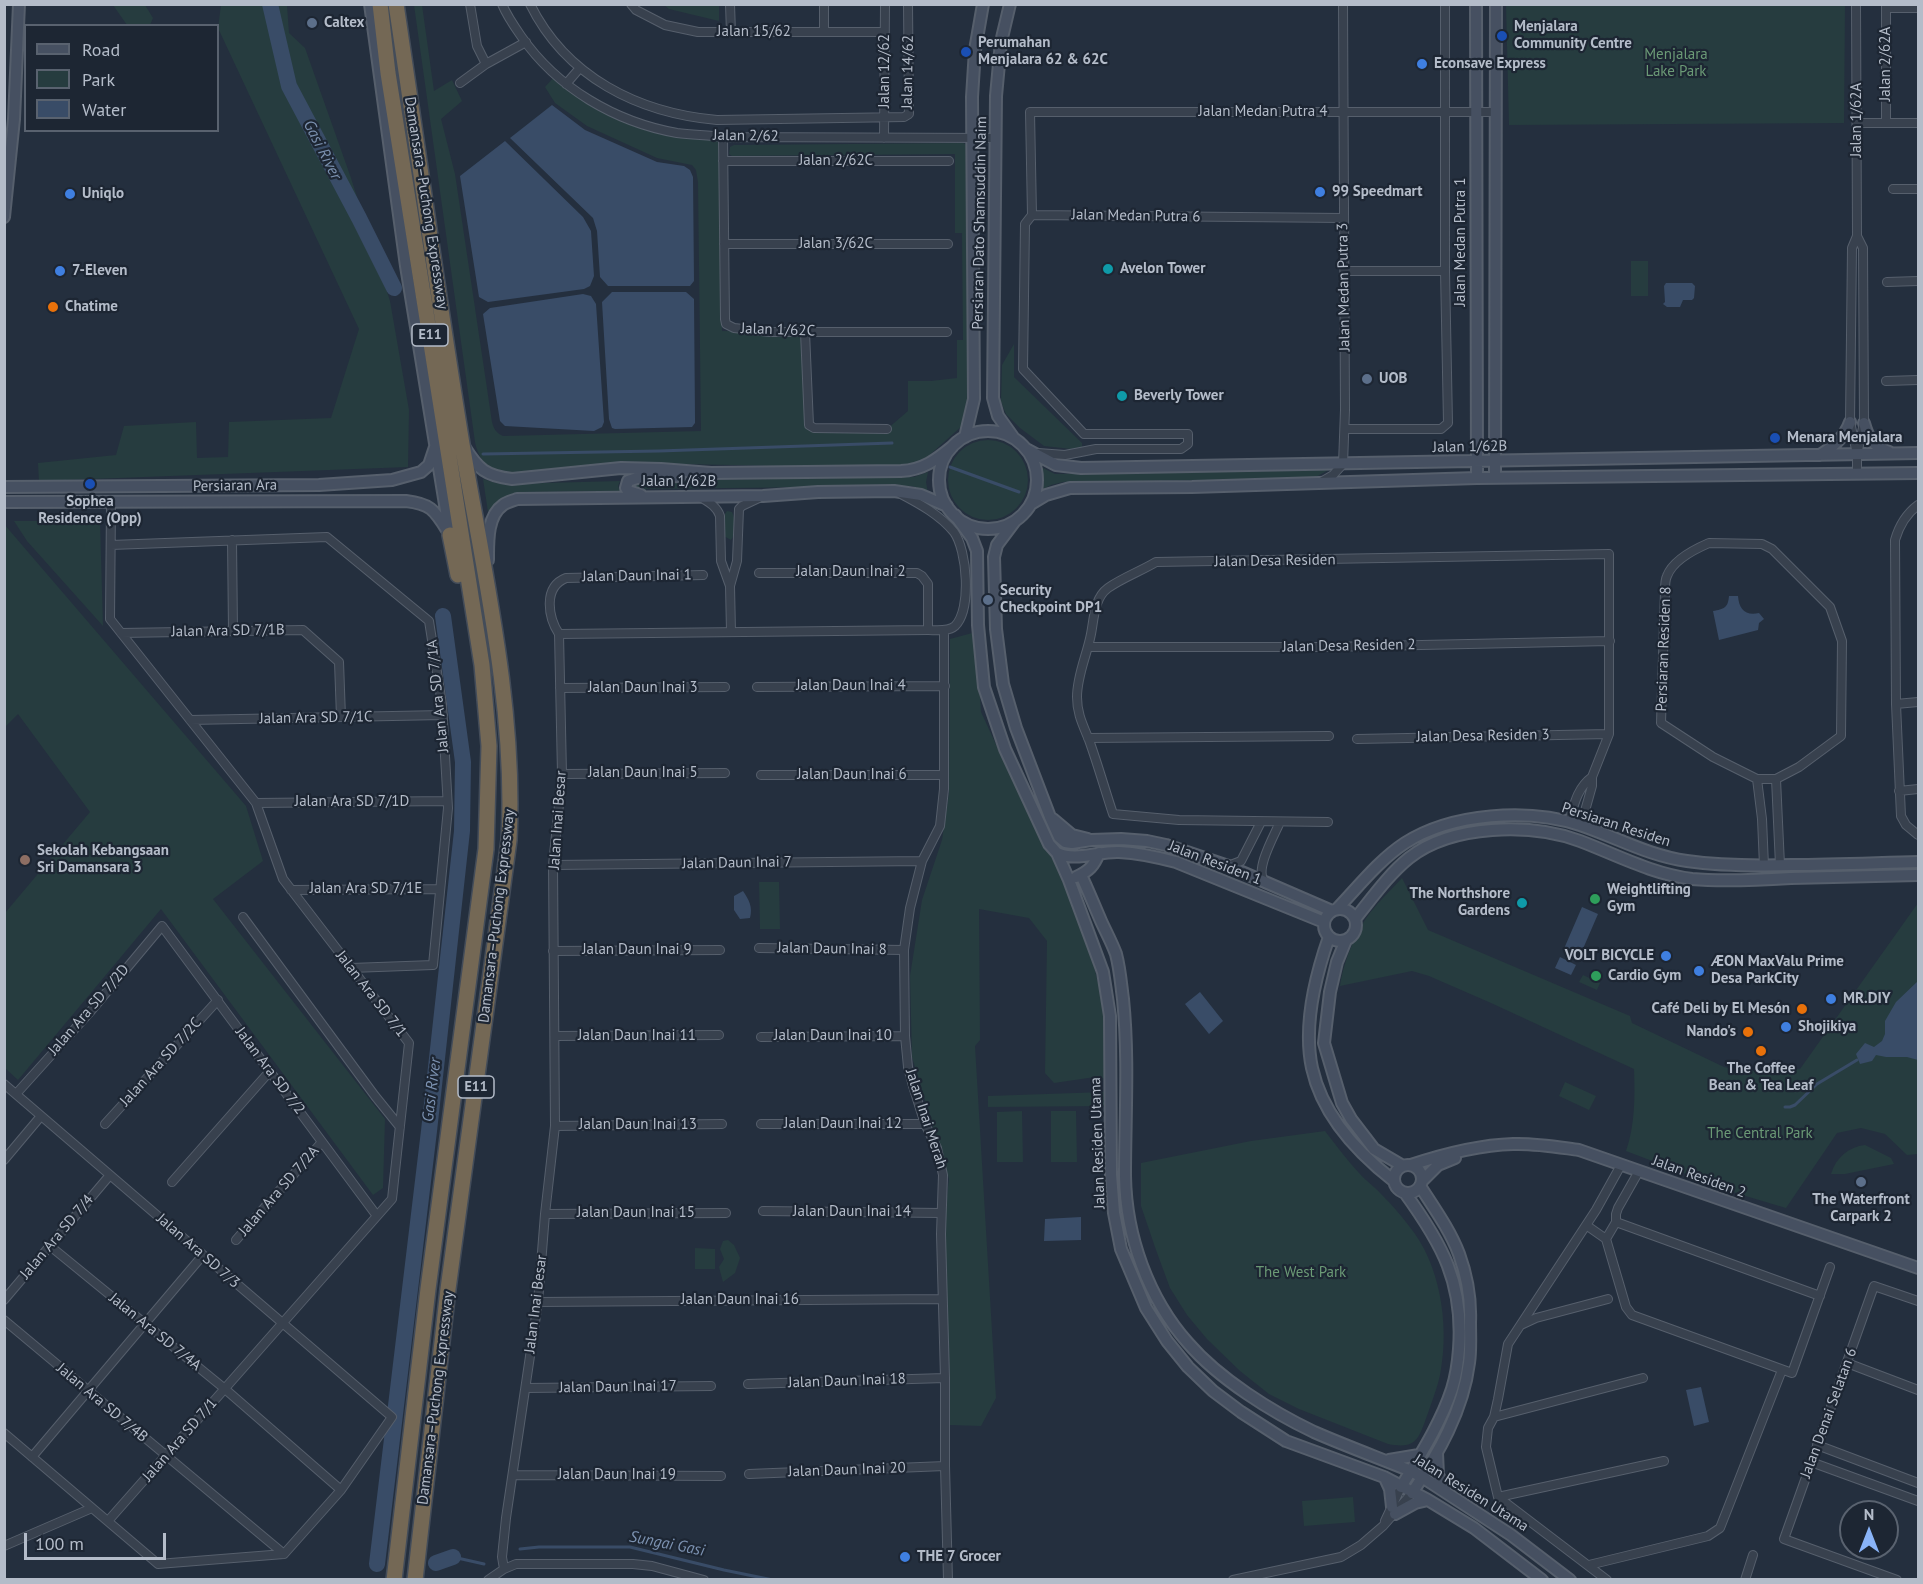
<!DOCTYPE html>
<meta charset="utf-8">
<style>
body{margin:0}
#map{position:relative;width:1923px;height:1584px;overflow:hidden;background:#242f3e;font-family:"PT Sans",sans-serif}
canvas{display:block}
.frame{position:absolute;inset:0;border:6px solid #b4bcc9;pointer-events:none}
.legend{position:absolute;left:24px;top:24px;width:195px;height:108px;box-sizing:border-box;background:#1d2633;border:2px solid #59626f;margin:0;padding:8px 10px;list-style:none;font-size:18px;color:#b4bcc9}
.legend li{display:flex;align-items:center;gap:12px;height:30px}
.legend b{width:30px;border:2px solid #59626f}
.north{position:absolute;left:1839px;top:1500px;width:60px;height:60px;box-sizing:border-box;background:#1d2633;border:2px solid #59626f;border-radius:50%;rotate:0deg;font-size:16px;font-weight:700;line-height:24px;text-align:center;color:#b4bcc9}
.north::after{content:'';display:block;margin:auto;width:21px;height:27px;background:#8ab4f8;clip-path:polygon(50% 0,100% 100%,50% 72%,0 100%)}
.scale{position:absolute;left:24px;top:1533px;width:142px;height:27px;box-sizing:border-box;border:3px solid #b4bcc9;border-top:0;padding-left:8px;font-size:18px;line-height:21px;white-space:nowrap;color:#b4bcc9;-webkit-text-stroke:4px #1d2633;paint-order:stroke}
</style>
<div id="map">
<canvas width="1923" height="1584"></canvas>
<div class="frame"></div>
<ul class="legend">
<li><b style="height:8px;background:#465061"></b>Road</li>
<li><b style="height:16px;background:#263c3f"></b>Park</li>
<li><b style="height:16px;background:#394c67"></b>Water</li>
</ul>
<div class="north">N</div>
<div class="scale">100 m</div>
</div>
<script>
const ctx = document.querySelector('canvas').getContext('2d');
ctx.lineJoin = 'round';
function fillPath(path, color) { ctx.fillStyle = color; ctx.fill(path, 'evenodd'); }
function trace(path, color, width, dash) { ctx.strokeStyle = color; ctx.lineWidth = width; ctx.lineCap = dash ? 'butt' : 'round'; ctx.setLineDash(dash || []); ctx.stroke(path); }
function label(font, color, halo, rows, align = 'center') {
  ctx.font = font + ' "PT Sans",sans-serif'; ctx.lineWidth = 4.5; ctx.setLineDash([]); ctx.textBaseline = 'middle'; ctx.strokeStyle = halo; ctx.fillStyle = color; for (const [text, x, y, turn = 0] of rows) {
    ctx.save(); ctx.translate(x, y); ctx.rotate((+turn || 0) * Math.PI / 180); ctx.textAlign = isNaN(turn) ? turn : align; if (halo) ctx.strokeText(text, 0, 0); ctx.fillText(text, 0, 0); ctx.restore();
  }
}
fillPath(new Path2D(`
 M113,5H145L153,18L150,25H127Z
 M221,5H287L289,33L305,48L351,178L390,301L409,410L408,467L39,481L38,463L116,455L124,426L196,422L197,458L228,457L229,422L331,418L359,329L218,28Z
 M414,5H422L434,91L452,80L462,101L441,119L455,174L492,422C494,429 496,433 503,436L701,431L698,182L696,170L692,165L657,158L587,126L555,103L545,87L555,76L626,120L721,139L722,331L805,332L807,429H887L908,411V381H931L957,378V340H963L962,233H955V154L732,156L729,154L730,147L734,145L963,143L967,145L970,407L963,425L924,460L919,463L902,467H839L624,463L522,474C498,474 480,468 475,442Z
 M664,5H719V21L669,9Z
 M1506,5H1845L1844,123L1509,125Z
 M1631,261H1648V296H1631Z
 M1014,344V377L1082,443V447L1071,449L1044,446L1020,428L1006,414L1001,402L1002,365Z
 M948 480a40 40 0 1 1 80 0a40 40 0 1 1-80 0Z
 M1041,467L1055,474L1330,469L1316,477L1297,479L1063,482L1051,485L1041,490Z
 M928,472L926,482L928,493L912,486L634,489L631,488L632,482L638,481L914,477Z
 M483,479L496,483L506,484L620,481L618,486L620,491L522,492L502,499L488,512Z
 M727,511L732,512C736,519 736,534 731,540L724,536L725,514Z
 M14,521H100L103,626L27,541Z
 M4,524L246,806L263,861L213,899L385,1119L383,1188L373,1195L161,909L18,1080L5,1068V913L90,812L18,714L5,727Z
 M976,632L981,712L1000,753L1065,881L1092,959L1105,1010L1108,1071L1106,1106L988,1107V1096L1105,1092L1106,1079L1095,1077L1054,1083L1045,1073L1047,941L1029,918L979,909L980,1040L975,1046L996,1398L981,1426L950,1425L944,1220L949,1179L912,1057L910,976L922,900L942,840L949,793L950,639Z
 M1402,878L1428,930L1630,1016L1632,1023L1724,1067L1743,1071L1800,1069L1918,903V1154L1907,1155L1885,1134L1861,1128L1837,1133L1786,1208L1739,1194L1626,1151C1635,1124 1635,1098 1634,1069L1491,1003L1429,976L1412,971L1340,986C1343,963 1356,931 1370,913C1380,900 1392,889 1402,878Z
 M759,882H779L780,929H760Z
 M1583,975L1600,983L1597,990L1579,982Z
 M1565,1082L1596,1096L1589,1110L1559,1096Z
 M1022,1111L1023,1162H997V1112Z
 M1051,1111H1076L1077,1162H1051Z
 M1325,1131C1336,1145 1347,1160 1359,1173C1366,1181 1375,1187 1382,1195C1392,1205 1401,1215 1409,1226C1440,1263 1449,1323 1441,1369C1439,1384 1433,1398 1428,1413C1419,1437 1418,1450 1388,1444L1299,1409L1269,1394L1240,1371L1207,1339L1187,1315L1170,1288L1156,1250L1141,1206V1163L1251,1141Z
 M1865,1145L1891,1158L1894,1164L1845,1174H1831C1836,1157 1849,1147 1865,1145Z
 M728,1240L734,1245L740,1258L735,1273L723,1282L719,1267L724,1259L720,1249L723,1241Z
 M695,1248L715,1249V1269H695Z
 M1353,1497L1355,1522L1304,1526L1302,1501Z`), '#263c3f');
fillPath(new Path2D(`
 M552,105L585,130L657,162L684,166L690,170L693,177L694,281L690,286H608L600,277L597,231L593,218L510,138Z
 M505,141L583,217L591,231L594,276L590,286L584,289L488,302L479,297L460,176Z
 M1666,283H1692L1695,286L1694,298L1692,300H1683L1680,307H1667L1663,304L1665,302L1664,286Z
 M612,292H686L694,299L695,418V423L692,427L615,429L612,428L609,419L602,302Z
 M583,294L591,296L596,304L604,422L602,427L594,431L505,426L500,421L483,314L490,308Z
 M1729,596H1738C1739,609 1745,616 1759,613L1764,619L1759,623L1758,630L1719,640L1713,611C1724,609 1728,608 1729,596Z
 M743,891C749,900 753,907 750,918L740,919L734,910V896Z
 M1582,907L1598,914L1579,958L1563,951Z
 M1560,957L1576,965L1571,975L1555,968Z
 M1918,981V1060L1907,1057H1886L1876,1055L1872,1061L1860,1064L1856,1054L1865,1043L1874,1047L1882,1041L1885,1034V1021L1896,1002Z
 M1200,992L1223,1021L1209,1034L1185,1004Z
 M1081,1217V1240L1044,1241L1045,1219Z
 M1701,1387L1709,1422L1694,1426L1686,1390Z`), '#394c67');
trace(new Path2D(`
 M483,454L659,451L892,443
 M950,467L1019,492
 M1785,1107H1790L1795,1105L1817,1084L1857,1060
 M520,1549L539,1547H630L724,1570L773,1580
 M453,1557L484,1564`), '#394c67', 3);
trace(new Path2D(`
 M270,4L289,86L359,218L394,288
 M436,1563L453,1557
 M377,1564L429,1131L462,831L463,762L443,616`), '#394c67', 16);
const street = new Path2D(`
 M470,4L477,46L486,64L526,42
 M502,4C507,16 514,26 521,36C557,88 615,122 677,133C693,135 708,135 723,137L996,138
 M530,4C566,77 638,113 717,120L904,117L909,114L908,4
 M631,4L636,10L665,25L698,32H884
 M730,4L731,33
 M824,4V32
 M1856,4L1857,236L1852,248L1850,422L1857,454V474
 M1886,4V123
 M1886,8H1918
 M460,83L486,64
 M566,84L579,69
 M1857,123H1918
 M723,137L725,319L726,324L734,328L770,332H947
 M884,138L885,4
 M723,161H949
 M1893,189H1918
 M1032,215L1030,112H1496
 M1032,215L1025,224L1023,369L1084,434H1188V444L1181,449H1096L1065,455L1038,453
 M1032,215L1343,218
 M1857,236L1863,248L1864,423L1858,450
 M724,244H948
 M1345,271H1445
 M1887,282L1918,281
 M805,332L809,425L814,428L887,429
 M1886,381L1918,380
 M1345,429H1441L1448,423L1445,271V4
 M1321,482L1333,475L1343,464L1345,410L1343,4
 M702,498C710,503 717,507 720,516L721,561L730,586L737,561L739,509L742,506L759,498
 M1918,505C1906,514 1899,526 1895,540L1896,704L1901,816L1906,825L1918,835
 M232,540L233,631
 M1709,543L1762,544L1772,549L1830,607L1842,641L1841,736L1799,767L1776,779H1757L1713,757L1661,723L1665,591C1665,586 1665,580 1667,576C1673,560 1695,549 1709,543Z
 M111,545L327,537L429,621L442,704L448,808L433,965L351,968
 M759,573H917L922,576L928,584V630
 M730,586L731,632
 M944,630V789L940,826L922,861L910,908L904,950L905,1036L908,1067L913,1086L925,1124L937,1148L943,1175L941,1234L945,1378V1466L948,1580
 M121,633L303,630L339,662L341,717
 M559,634L928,630C936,630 948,632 955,626C972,609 967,550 954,532C940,515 920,504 901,494
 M559,634C548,617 543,587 566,578L703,575
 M1089,647H1327L1610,641
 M757,687L945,686
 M560,688L725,687
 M1896,704L1918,702
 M190,720L443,715
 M1088,738L1329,736
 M1357,739L1609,734
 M562,774L725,773
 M761,775H943
 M1757,779L1762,819L1764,866
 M1776,779L1780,865
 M1899,791L1918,789
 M256,803L447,801
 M1328,822L1179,820L1113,814C1105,790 1098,765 1089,740C1083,725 1077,714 1077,697C1077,675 1087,655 1091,634C1094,619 1094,598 1108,588C1122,578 1141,571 1156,562L1609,554V734L1592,777V786L1581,825
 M1569,822C1574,805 1577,788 1592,777
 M553,865L922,861
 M1228,866L1241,861L1261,822
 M1264,881C1255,869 1274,836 1280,822
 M291,890L440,889
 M243,917L375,1096L400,1127
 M759,948L904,950
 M553,951L720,950
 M555,1036L719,1035
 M761,1037L905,1036
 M4,1084L392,1417L341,1490L284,1554L158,1564L4,1433
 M16,1094L90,1012L162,926L377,1216
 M105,1124L218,1000
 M761,1124H925
 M555,1126L722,1124
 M4,1160L41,1116
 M172,1182L270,1071
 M763,1211L941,1213
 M545,1214L726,1213
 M1616,1222L1820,1296
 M1586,1225L1606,1239L1616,1222V1214L1618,1208L1639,1171
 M1606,1239L1626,1307L1632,1315L1792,1373L1830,1267
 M236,1240L322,1142
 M50,1246L225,1389L341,1490
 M4,1300L110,1175
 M538,1302L942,1299
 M4,1320L284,1554
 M1521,1325L1536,1318L1608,1299
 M1847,1363L1918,1390
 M748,1384L945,1378
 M526,1388L711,1386
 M1494,1417L1643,1378
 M1817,1445L1918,1483
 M32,1457L203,1255
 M1811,1462L1918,1501
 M749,1474L945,1466
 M513,1475L721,1476
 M1498,1497L1664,1461
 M108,1521L392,1199L409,1043L283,879L256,803L110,619L111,503
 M1385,1521L1401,1487
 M4,1546L92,1508
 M1589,1565L1708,1536L1720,1528L1782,1370
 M504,1569L502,1557L506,1518L538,1302L545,1214L555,1126L553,865L562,774L559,634
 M488,1580L504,1569L516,1564H633L652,1566L704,1580
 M1233,1580L1341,1557L1361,1545L1383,1526L1412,1493
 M1607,1580L1498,1497L1486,1447L1488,1428L1494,1417L1498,1399L1508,1344L1596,1210L1621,1165
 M1745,1580L1753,1555
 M1897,1580L1784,1539L1874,1286L1918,1301`);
const secondary = new Path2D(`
 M370,4L406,266L450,535
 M1010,4L1001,42L996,96L993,398L998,416L1013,437
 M1476,4L1477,478
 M4,217L14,119L19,4
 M1864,423C1868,438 1874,447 1889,452
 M939 480a49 49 0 1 1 98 0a49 49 0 1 1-98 0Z
 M965,437L974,399L972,97L975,50L983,4
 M465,448C478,469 486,476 512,479L621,468L661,469L711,473L901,471C923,470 936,460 953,446
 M1026,449L1056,465L1081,468L1918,453
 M1820,455C1833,447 1845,437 1850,422
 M1495,478L1496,4
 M4,487L319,485L392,480L421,472L429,465L435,447
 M641,495L628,491L626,488L628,481L637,478L680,476
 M4,502L406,501C430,504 434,509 447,530
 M1031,504L1046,495L1070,488L1192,487L1477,478L1918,473
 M955,515L972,538L977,551L978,625L984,687L1005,749L1049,844L1057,853L1069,880L1103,972L1110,1016L1111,1175L1114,1213L1121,1249L1146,1308L1167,1341L1188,1367L1213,1391L1241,1412L1286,1441L1384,1477L1428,1500L1474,1528L1542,1580
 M1015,521L997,545L994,557L996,629L1003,684L1016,728L1050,817L1059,837L1065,842
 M488,560C488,542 487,516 503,505C507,502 512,501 517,499L763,496L818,492L894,491L921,495L947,506
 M1053,819L1072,835L1088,839
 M1065,842L1072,843L1091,840L1121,839L1147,841L1166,845L1228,866L1332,911
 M1057,853C1075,862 1099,851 1119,852C1138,853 1157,857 1176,862L1324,922
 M1081,875C1088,890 1094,905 1101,921C1106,932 1112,943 1116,954C1120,969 1121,984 1123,999C1129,1058 1125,1117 1125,1176C1126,1236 1148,1298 1188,1343C1219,1379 1272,1412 1314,1432C1346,1446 1379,1458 1411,1471L1422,1477L1511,1535L1570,1580
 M1076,877C1089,871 1094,866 1099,853
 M1324 925a16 16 0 1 1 32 0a16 16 0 1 1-32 0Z
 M1337,909C1358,887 1379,860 1405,843C1452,813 1528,808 1580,825C1616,837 1649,856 1687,861C1722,866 1757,866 1792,865C1834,865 1876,863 1918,862
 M1355,919C1372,898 1389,874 1409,858C1452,824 1531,823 1580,841C1617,855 1652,874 1692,879C1724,882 1759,880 1791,878C1834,877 1876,876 1918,875
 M1329,937C1315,977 1303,1026 1312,1068C1322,1114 1358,1153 1394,1181
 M1346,940L1337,962L1330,992L1324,1043L1342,1103L1351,1119L1374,1149L1403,1166
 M1394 1179a14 14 0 1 1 28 0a14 14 0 1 1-28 0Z
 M1411,1165C1441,1155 1481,1145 1513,1144C1535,1143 1557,1147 1579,1150L1918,1268
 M1422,1181L1438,1165L1455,1158
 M1437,1453L1438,1475L1445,1489
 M1389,1460L1419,1455
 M1385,1478L1390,1489L1392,1507
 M1401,1487C1419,1457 1441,1423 1452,1389C1456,1376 1458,1363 1459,1349C1464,1283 1442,1244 1405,1193
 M1412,1493C1438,1454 1463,1411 1469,1363C1471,1350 1470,1336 1470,1322C1471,1299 1467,1276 1459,1254C1450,1230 1434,1208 1420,1186
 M1395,1514L1415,1503L1428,1500`);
const highway = new Path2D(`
 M380,4L388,73L482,665L489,746L486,849L428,1289L394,1580
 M396,4C418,151 438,298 462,444C484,573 516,709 509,840L448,1289L415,1580
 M450,535L458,575`);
trace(street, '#565f6c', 10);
trace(secondary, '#565f6c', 14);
trace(highway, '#434c59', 18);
trace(street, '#38414e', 8);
trace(secondary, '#465061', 10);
trace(highway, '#746855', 15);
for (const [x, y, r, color] of [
 [312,23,6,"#5c6f8a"],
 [1502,36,6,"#1a4fb4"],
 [966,52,6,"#1a4fb4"],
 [1422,64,6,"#3f7fe0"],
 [1320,192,6,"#3f7fe0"],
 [70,194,6,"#3f7fe0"],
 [1108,269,6,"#0f9aa8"],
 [60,271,6,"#3f7fe0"],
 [53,307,6,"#e8710a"],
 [1367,379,6,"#5c6f8a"],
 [1122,396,6,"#0f9aa8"],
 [1775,438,6,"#1a4fb4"],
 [90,484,6,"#1a4fb4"],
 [988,600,6,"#5c6f8a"],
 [25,860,6,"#8d6e63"],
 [1595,899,6,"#2e9e5b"],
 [1522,903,6,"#0f9aa8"],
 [1666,956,6,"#3f7fe0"],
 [1699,971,6,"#3f7fe0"],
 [1596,976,6,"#2e9e5b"],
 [1831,999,6,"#3f7fe0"],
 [1802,1009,6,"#e8710a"],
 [1786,1027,6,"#3f7fe0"],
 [1748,1032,6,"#e8710a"],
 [1761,1051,6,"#e8710a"],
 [1861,1182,6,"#5c6f8a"],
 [905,1557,6,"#3f7fe0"]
]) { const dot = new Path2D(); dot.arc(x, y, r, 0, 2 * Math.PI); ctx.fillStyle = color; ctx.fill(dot); trace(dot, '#1d2633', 2); }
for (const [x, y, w] of [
 [430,335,36],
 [476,1087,36]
]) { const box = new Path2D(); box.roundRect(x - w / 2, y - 11, w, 22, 4.5); ctx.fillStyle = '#1d2633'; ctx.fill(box); trace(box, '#b4bcc9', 1.5); }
label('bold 14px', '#b4bcc9', null, [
 ["E11",430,335],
 ["E11",476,1087]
]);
label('bold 15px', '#b4bcc9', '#1d2633', [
 ["Caltex",324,23],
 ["Menjalara",1514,27],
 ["Community Centre",1514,44],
 ["Perumahan",978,43],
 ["Menjalara 62 & 62C",978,60],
 ["Econsave Express",1434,64],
 ["99 Speedmart",1332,192],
 ["Uniqlo",82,194],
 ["Avelon Tower",1120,269],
 ["7-Eleven",72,271],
 ["Chatime",65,307],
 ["UOB",1379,379],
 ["Beverly Tower",1134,396],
 ["Menara Menjalara",1787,438],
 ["Sophea",90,502,"center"],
 ["Residence (Opp)",90,519,"center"],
 ["Security",1000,591],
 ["Checkpoint DP1",1000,608],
 ["Sekolah Kebangsaan",37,851],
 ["Sri Damansara 3",37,868],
 ["Weightlifting",1607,890],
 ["Gym",1607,907],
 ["The Northshore",1510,894,"right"],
 ["Gardens",1510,911,"right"],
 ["VOLT BICYCLE",1654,956,"right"],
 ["ÆON MaxValu Prime",1711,962],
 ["Desa ParkCity",1711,979],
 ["Cardio Gym",1608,976],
 ["MR.DIY",1843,999],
 ["Café Deli by El Mesón",1790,1009,"right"],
 ["Shojikiya",1798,1027],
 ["Nando's",1736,1032,"right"],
 ["The Coffee",1761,1069,"center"],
 ["Bean & Tea Leaf",1761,1086,"center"],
 ["The Waterfront",1861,1200,"center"],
 ["Carpark 2",1861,1217,"center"],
 ["THE 7 Grocer",917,1557]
], 'left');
label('15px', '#b4bcc9', '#1d2633', [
 ["Jalan 15/62",754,32],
 ["Jalan 2/62A",1886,64,-90],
 ["Jalan 12/62",885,71,-90],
 ["Jalan 14/62",908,72,-89],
 ["Jalan Medan Putra 4",1263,112],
 ["Jalan 1/62A",1857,120,-90],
 ["Jalan 2/62",746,136,1],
 ["Jalan 2/62C",836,161],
 ["Damansara–Puchong Expressway",426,203,81],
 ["Jalan Medan Putra 6",1136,216,1],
 ["Persiaran Dato Shamsuddin Naim",980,223,-89],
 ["Jalan Medan Putra 1",1461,242,-90],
 ["Jalan 3/62C",836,244],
 ["Jalan Medan Putra 3",1344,287,-91],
 ["Jalan 1/62C",778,330,2],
 ["Jalan 1/62B",1470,447,-1],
 ["Jalan 1/62B",679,482],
 ["Persiaran Ara",235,486,-1],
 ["Jalan Desa Residen",1275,561,-1],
 ["Jalan Daun Inai 2",851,572],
 ["Jalan Daun Inai 1",637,576,-1],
 ["Jalan Ara SD 7/1B",228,631,-1],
 ["Jalan Desa Residen 2",1349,646,-1],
 ["Persiaran Residen 8",1664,649,-88],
 ["Jalan Daun Inai 4",851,686],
 ["Jalan Daun Inai 3",643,688],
 ["Jalan Ara SD 7/1A",438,696,-96],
 ["Jalan Ara SD 7/1C",316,718,-1],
 ["Jalan Desa Residen 3",1483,736,-1],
 ["Jalan Daun Inai 5",643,773],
 ["Jalan Daun Inai 6",852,775],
 ["Jalan Ara SD 7/1D",352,802],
 ["Jalan Inai Besar",558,820,-86],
 ["Persiaran Residen",1616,825,18],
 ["Jalan Daun Inai 7",737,863,-1],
 ["Jalan Residen 1",1215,863,21],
 ["Jalan Ara SD 7/1E",366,889],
 ["Damansara–Puchong Expressway",497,916,-83],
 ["Jalan Daun Inai 8",832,949,1],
 ["Jalan Daun Inai 9",637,950],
 ["Jalan Ara SD 7/1",371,994,52],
 ["Jalan Ara SD 7/2D",89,1010,-49],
 ["Jalan Daun Inai 11",637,1036],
 ["Jalan Daun Inai 10",833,1036],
 ["Jalan Ara SD 7/2C",161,1062,-48],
 ["Jalan Ara SD 7/2",270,1071,53],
 ["Jalan Inai Merah",926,1119,72],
 ["Jalan Daun Inai 12",843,1124],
 ["Jalan Daun Inai 13",638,1125],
 ["Jalan Residen Utama",1098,1143,-92],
 ["Jalan Residen 2",1699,1177,20],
 ["Jalan Ara SD 7/2A",279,1191,-49],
 ["Jalan Daun Inai 14",852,1212],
 ["Jalan Daun Inai 15",636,1213],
 ["Jalan Ara SD 7/4",57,1237,-50],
 ["Jalan Ara SD 7/3",198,1251,41],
 ["Jalan Daun Inai 16",740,1300],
 ["Jalan Inai Besar",536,1304,-83],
 ["Jalan Ara SD 7/4A",155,1332,39],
 ["Jalan Daun Inai 18",847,1381,-2],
 ["Jalan Daun Inai 17",618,1387,-1],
 ["Damansara–Puchong Expressway",436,1398,-83],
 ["Jalan Ara SD 7/4B",102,1403,40],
 ["Jalan Denai Selatan 6",1829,1413,-70],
 ["Jalan Ara SD 7/1",180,1440,-49],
 ["Jalan Daun Inai 20",847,1470,-2],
 ["Jalan Daun Inai 19",617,1475],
 ["Jalan Residen Utama",1471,1493,32]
]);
label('15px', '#6b9a76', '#1d2633', [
 ["Menjalara",1676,55],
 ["Lake Park",1676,72],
 ["The Central Park",1760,1134],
 ["The West Park",1301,1273]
]);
label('italic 16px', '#7c92b1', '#1d2633', [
 ["Gasi River",322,150,63],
 ["Gasi River",432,1090,-83],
 ["Sungai Gasi",667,1544,11]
]);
</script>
